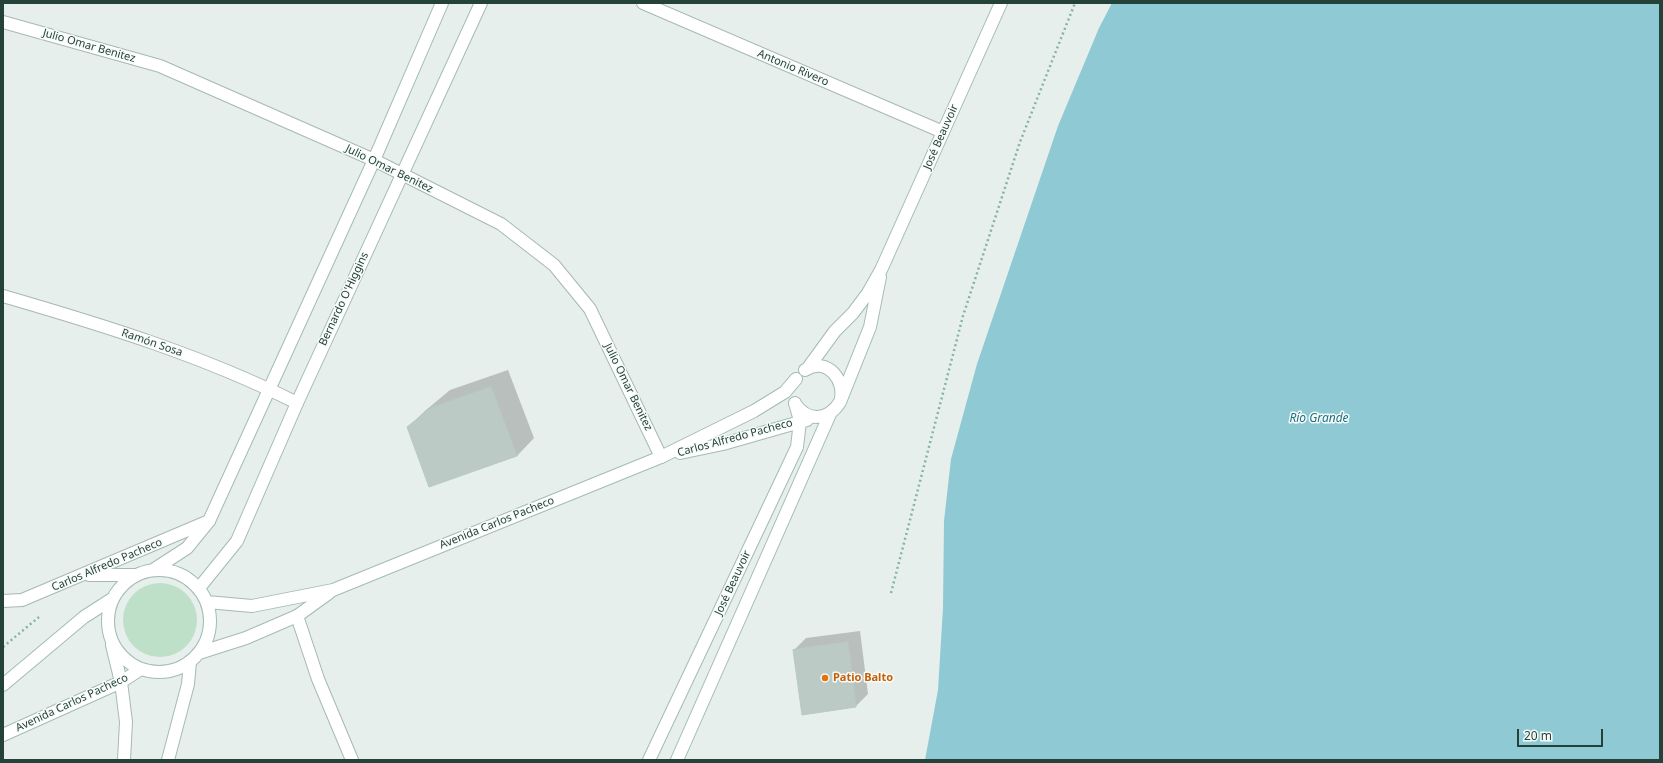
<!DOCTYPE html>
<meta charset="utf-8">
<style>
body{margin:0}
#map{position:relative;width:1663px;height:763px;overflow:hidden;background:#e6efeb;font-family:"Noto Sans",sans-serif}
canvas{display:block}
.frame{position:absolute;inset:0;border:4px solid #24423a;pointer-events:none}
.scale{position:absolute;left:1517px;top:729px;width:86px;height:18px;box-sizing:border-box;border:2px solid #24423a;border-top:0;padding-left:5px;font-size:12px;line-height:14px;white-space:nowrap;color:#24423a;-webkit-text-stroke:3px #f7fbf9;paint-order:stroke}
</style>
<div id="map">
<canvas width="1663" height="763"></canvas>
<div class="frame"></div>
<div class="scale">20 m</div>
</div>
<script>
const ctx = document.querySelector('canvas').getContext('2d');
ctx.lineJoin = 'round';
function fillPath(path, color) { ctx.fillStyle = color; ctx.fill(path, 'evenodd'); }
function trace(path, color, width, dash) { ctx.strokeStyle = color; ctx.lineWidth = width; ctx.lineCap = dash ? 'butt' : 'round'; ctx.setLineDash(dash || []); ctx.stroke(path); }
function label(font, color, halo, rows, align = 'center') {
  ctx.font = font + ' "Noto Sans",sans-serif'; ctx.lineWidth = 3; ctx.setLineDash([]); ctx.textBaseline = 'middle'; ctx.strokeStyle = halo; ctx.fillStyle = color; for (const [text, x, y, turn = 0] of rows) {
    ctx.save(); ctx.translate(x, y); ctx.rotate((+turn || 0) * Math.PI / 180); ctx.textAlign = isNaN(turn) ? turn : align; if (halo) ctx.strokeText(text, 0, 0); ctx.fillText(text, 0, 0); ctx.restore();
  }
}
fillPath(new Path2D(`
 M123 620a37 37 0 1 1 74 0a37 37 0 1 1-74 0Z`), '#bfe0c8');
fillPath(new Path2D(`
 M1112,3H1660V760H925L938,690L943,608L944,521L951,459L977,364L1058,126L1099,28Z`), '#8ec9d4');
fillPath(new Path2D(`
 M508,370L534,438L517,456L408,427L426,410L450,390Z
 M860,631L868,694L856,706L794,650L806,638Z`), '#0003');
const building = new Path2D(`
 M491,387L517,456L429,487L407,427L431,408Z
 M848,642L856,707L802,715L793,650Z`);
fillPath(building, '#bbcac4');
trace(building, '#b8c9c2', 1);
const street = new Path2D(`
 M643,3L943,132
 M3,22L160,66L374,160L501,224L554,265L590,309L661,457
 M3,296C103,325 204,356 297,403
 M89,575H136
 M3,601L22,600L209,521
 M297,616L318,679L352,760`);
const secondary = new Path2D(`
 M808,368L835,331L853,313L868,293L881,270L1001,3
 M805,370C827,356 847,381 840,402
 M795,404C808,422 828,421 840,402L870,327L880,277
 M680,453L723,444L807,420
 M153,570L187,548L209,521L374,160L442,3
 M108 621a51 51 0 1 1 102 0a51 51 0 1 1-102 0Z
 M199,588L237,541L297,403L481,3
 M207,602L252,606L333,590L661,457L754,411L785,392L796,379
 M112,645L121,682L126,722L124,760
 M199,653L246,638L297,616L329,593
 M3,685L84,617L112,599
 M3,735L121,682L141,669
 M168,760L188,684L190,662
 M649,760L797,447L800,421L795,403
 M677,760L830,414`);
trace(street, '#a8b8b2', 14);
trace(secondary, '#a4bbb3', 14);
trace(new Path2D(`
 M891,593L963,316L1020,142L1075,3
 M3,647L39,617`), '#86b3a5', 2.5, [2, 3]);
trace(street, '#fff', 12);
trace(secondary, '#fff', 12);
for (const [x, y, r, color] of [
 [825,678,4,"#e8710a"]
]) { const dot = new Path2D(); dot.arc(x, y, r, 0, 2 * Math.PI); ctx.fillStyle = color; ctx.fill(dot); trace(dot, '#f7fbf9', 1.5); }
label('11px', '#24423a', '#f7fbf9', [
 ["Julio Omar Benitez",89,46,16],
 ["Antonio Rivero",793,68,23],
 ["José Beauvoir",941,137,-66],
 ["Julio Omar Benitez",389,169,26],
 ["Bernardo O'Higgins",344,299,-65],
 ["Ramón Sosa",152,343,19],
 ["Julio Omar Benitez",628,387,64],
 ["Carlos Alfredo Pacheco",735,438,-15],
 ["Avenida Carlos Pacheco",497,523,-22],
 ["Carlos Alfredo Pacheco",107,565,-23],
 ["José Beauvoir",733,583,-65],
 ["Avenida Carlos Pacheco",72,703,-25]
]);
label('bold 11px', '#c56008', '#f7fbf9', [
 ["Patio Balto",833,678]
], 'left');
label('italic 12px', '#1c6f80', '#f7fbf9', [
 ["Río Grande",1319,419]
]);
</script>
